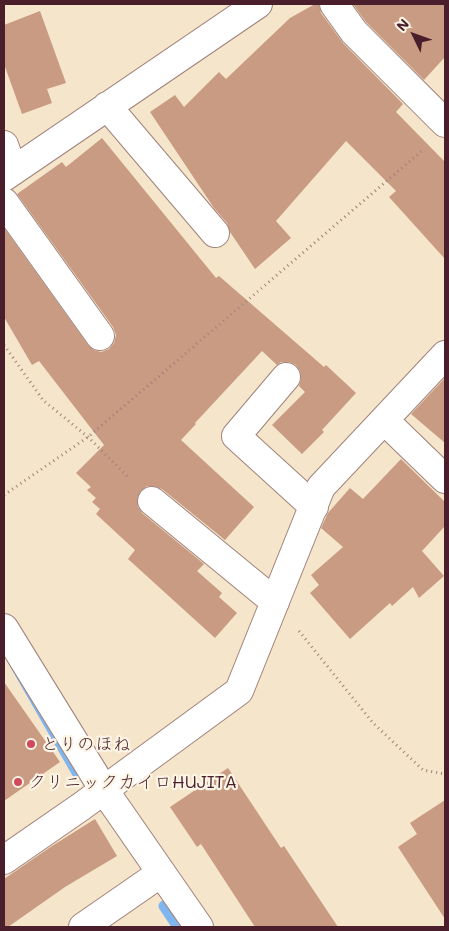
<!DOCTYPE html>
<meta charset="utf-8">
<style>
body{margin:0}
#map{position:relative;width:449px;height:931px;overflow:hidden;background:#f5e5cb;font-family:Mali,sans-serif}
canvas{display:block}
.frame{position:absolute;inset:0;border:5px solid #4a1f2b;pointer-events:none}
.north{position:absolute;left:389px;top:10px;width:50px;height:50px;-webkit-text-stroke:4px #fcf5e5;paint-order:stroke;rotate:312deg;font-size:14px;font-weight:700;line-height:20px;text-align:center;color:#4a1f2b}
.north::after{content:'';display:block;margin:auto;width:18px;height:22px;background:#4a1f2b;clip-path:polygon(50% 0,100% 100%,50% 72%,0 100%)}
</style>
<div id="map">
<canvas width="449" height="931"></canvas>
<div class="frame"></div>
<div class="north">N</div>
</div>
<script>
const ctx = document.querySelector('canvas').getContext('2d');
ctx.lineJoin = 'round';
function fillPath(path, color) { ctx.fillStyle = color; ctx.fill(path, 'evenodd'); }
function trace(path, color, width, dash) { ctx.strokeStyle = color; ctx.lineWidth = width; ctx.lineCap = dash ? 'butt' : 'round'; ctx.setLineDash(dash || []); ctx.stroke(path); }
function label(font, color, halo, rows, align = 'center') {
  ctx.font = font + ' Mali,"Klee One",sans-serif'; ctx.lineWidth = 4.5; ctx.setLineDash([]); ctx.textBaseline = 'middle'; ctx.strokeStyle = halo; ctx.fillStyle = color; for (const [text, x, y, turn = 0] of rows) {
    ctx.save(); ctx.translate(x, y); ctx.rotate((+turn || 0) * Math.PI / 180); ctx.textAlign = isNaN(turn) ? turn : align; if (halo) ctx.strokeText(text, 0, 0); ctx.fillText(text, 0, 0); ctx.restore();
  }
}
fillPath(new Path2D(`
 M4,637L87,773L75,780L4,656Z
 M174,909L186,927H172L162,912Z`), '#80b6ef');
trace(new Path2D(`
 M164,906L178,927`), '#80b6ef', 11);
fillPath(new Path2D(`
 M315,4H319L321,13L343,43L403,104L396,112L445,162V259L389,197L396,191L346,141L276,221L291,238L255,269L230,232L227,223L214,208L150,112L175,95L184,107L219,72L226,79L290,18Z
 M353,4H445V57L424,80L366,22Z
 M40,11L66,83L47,89L52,103L22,114L4,64V25Z
 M102,138L216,278L219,276L324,367L326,365L356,393L322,430L324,432L302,454L272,425L305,392L299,386L301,379L300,371L296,365L289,362H281L277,365L262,351L195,423L196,424L181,440L254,507L225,540L162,489L154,486H147L140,492L137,499L138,507L142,513L204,564L197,571L222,593L219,597L237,613L215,638L128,559L135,550L96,514L100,509L92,502L96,498L87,490L91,487L76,473L104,445L39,361L32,365L4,317V228L88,345L94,350L101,352L109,349L114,343L116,335L113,327L17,194L62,162L66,167Z
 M445,378V443L411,414Z
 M401,459L445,502V526L422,551L444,576L419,598L413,587L392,606L390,603L350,639L310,593L319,585L311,575L343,547L321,528L328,513L350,488L363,499Z
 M4,682L60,762L4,801Z
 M228,768L281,848L284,846L338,927H255L201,844L197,847L170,807Z
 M445,800V919L398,847L417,834L410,823Z
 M95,819L117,856L65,887L8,927H4V879L52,846Z`), '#c99b82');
const minor = new Path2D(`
 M334,4L354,32L445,123
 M107,106L215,233
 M4,145L13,170
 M4,177L258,4
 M4,202L100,336
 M286,377L236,436L314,507
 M384,420L445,479
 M152,501L275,602
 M4,628L104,790L199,927
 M4,860L82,806L239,691L321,487L445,355
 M83,927L161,873`);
trace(minor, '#a0827b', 30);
trace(new Path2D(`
 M4,345L43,400L88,437L130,479
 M4,495L88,437L424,149
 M299,631L373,723L423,770L445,774`), '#a0827b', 3, [1, 4]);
trace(minor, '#fff', 28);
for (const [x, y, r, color] of [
 [31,744,5,"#d1495b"],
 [18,782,5,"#d1495b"]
]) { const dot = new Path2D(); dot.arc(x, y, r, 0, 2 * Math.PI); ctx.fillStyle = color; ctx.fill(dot); trace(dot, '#fcf5e5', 2); }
label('18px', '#4a1f2b', '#fcf5e5', [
 ["とりのほね",41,744],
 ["クリニックカイロHUJITA",28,782]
], 'left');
</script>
